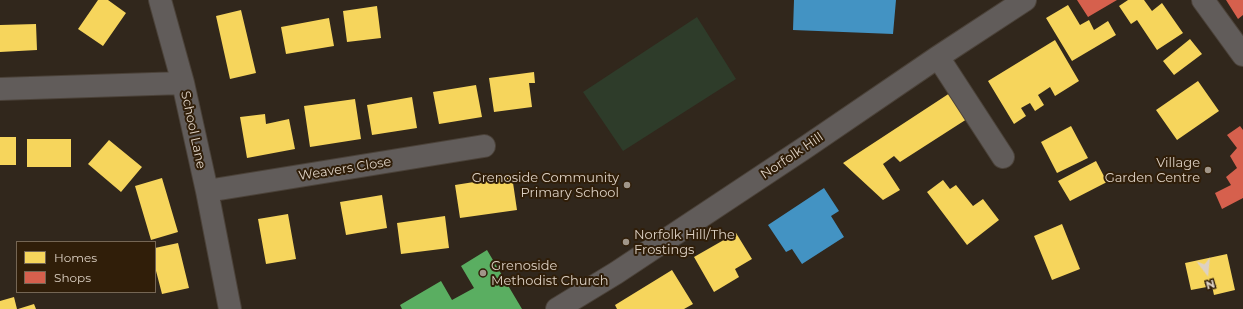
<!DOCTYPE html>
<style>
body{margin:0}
#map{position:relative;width:1243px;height:309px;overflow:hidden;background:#31271c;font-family:Montserrat,sans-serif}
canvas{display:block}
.legend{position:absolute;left:16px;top:241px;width:140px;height:52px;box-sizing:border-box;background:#301e09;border:1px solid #756654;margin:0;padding:5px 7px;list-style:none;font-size:12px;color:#ddd1c4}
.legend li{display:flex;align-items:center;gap:8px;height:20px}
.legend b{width:20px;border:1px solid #756654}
.north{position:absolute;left:1187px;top:253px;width:40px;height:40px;-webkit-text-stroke:3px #301e09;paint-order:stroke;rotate:164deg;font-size:11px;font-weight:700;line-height:16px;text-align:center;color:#ddd1c4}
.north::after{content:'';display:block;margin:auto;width:14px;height:18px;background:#ddd1c4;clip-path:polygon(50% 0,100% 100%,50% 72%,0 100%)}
</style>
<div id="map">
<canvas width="1243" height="309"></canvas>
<ul class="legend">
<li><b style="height:11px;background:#f6d55c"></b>Homes</li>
<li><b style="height:11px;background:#d6604d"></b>Shops</li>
</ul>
<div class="north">N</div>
</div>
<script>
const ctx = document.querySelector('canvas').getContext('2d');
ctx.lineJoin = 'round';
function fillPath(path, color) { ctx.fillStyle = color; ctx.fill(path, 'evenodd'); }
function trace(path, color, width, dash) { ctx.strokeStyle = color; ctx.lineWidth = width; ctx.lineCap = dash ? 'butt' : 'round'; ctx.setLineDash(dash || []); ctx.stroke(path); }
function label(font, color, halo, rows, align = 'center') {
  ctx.font = font + ' Montserrat,sans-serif'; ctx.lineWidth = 4; ctx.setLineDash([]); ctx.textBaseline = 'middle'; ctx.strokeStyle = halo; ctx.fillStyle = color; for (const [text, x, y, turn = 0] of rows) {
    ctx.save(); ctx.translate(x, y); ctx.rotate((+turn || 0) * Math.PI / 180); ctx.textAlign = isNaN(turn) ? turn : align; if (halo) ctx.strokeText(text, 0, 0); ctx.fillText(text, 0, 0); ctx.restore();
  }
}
fillPath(new Path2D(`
 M697,17L736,79L623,151L583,92Z`), '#2e3c2a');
fillPath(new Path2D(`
 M98,0H108L126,13L103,46L78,29Z
 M1128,0H1144L1152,11L1162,3L1183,33L1157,50L1137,20L1131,24L1119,6Z
 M1068,5L1080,25L1089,20L1094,30L1108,21L1116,35L1072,61L1046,18Z
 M377,6L381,38L347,42L343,11Z
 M241,10L256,73L230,79L216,16Z
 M329,18L334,46L286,54L281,27Z
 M36,24L37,50L0,52V25Z
 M1190,39L1202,54L1174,75L1163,61Z
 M1055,40L1079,81L1055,96L1050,87L1038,95L1044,105L1035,111L1030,103L1021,108L1026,116L1014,124L988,81Z
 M534,72L535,83H529L532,107L494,112L489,78Z
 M1198,81L1219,111L1177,140L1156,110Z
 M476,85L482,117L439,124L433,92Z
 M953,91L967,119L900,162L894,156L883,164L900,190L883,200L843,163Z
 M412,97L417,128L372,135L367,105Z
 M355,99L361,139L310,147L304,106Z
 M265,114L266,124L289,119L295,149L247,158L240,117Z
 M1071,126L1088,158L1057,173L1041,142Z
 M0,137H16V165H0Z
 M27,139H71V167H27Z
 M109,140L142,167L121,192L88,164Z
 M1096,161L1107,182L1070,201L1058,181Z
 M512,176L517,210L460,218L455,185Z
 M162,178L178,232L151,240L135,186Z
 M943,180L950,189L956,185L973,206L983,199L999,220L967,245L927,192Z
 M382,195L387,228L346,235L340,202Z
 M288,214L296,259L266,264L258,219Z
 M445,216L449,248L401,254L397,223Z
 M1062,224L1080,269L1052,280L1034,236Z
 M736,233L752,259L735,269L739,277L714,292L694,257Z
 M178,243L189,288L162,294L155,267V248Z
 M1227,254L1235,290L1214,295L1212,286L1191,290L1185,263Z
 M672,270L693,304L684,309H617L615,305Z
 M14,297L17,309H0V301Z
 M34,304L36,309H18Z`), '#f6d55c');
fillPath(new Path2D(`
 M1077,0H1117L1088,17Z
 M1226,0H1243V15L1238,19Z
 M1240,126L1243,130V198L1222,209L1215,193L1231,185L1226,177L1237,168L1230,156L1237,148L1227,135Z`), '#d6604d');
fillPath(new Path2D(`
 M794,0H896L893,34L793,30Z
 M824,188L839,211L831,216L844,237L802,264L792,249L786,252L768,225Z`), '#4393c3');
fillPath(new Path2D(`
 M487,250L522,309H402L400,305L441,281L452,300L474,288L461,266Z`), '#5aae61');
const minor = new Path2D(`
 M160,0L183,83L207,191L230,309
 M1203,0L1243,55
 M938,57L1003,157
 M0,89L183,83
 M207,191L484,146
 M557,309L616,273L806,147L938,57L1025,0`);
trace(minor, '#4b4239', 24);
trace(minor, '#615c5a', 22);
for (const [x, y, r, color] of [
 [1208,170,4,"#a19689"],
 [627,185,4,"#a19689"],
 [626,242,4,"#a19689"],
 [483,273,4,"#a19689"]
]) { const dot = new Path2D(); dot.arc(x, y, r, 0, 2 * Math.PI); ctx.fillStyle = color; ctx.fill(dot); trace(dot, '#301e09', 1.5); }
label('13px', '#ddd1c4', '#301e09', [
 ["School Lane",193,130,78],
 ["Norfolk Hill",792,156,-34],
 ["Weavers Close",345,169,-9]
]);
label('13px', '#ddd1c4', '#301e09', [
 ["Village",1200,163],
 ["Garden Centre",1200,178],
 ["Grenoside Community",619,178],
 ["Primary School",619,193],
 ["Norfolk Hill/The",634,235,"left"],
 ["Frostings",634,250,"left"],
 ["Grenoside",491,266,"left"],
 ["Methodist Church",491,281,"left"]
], 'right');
</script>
